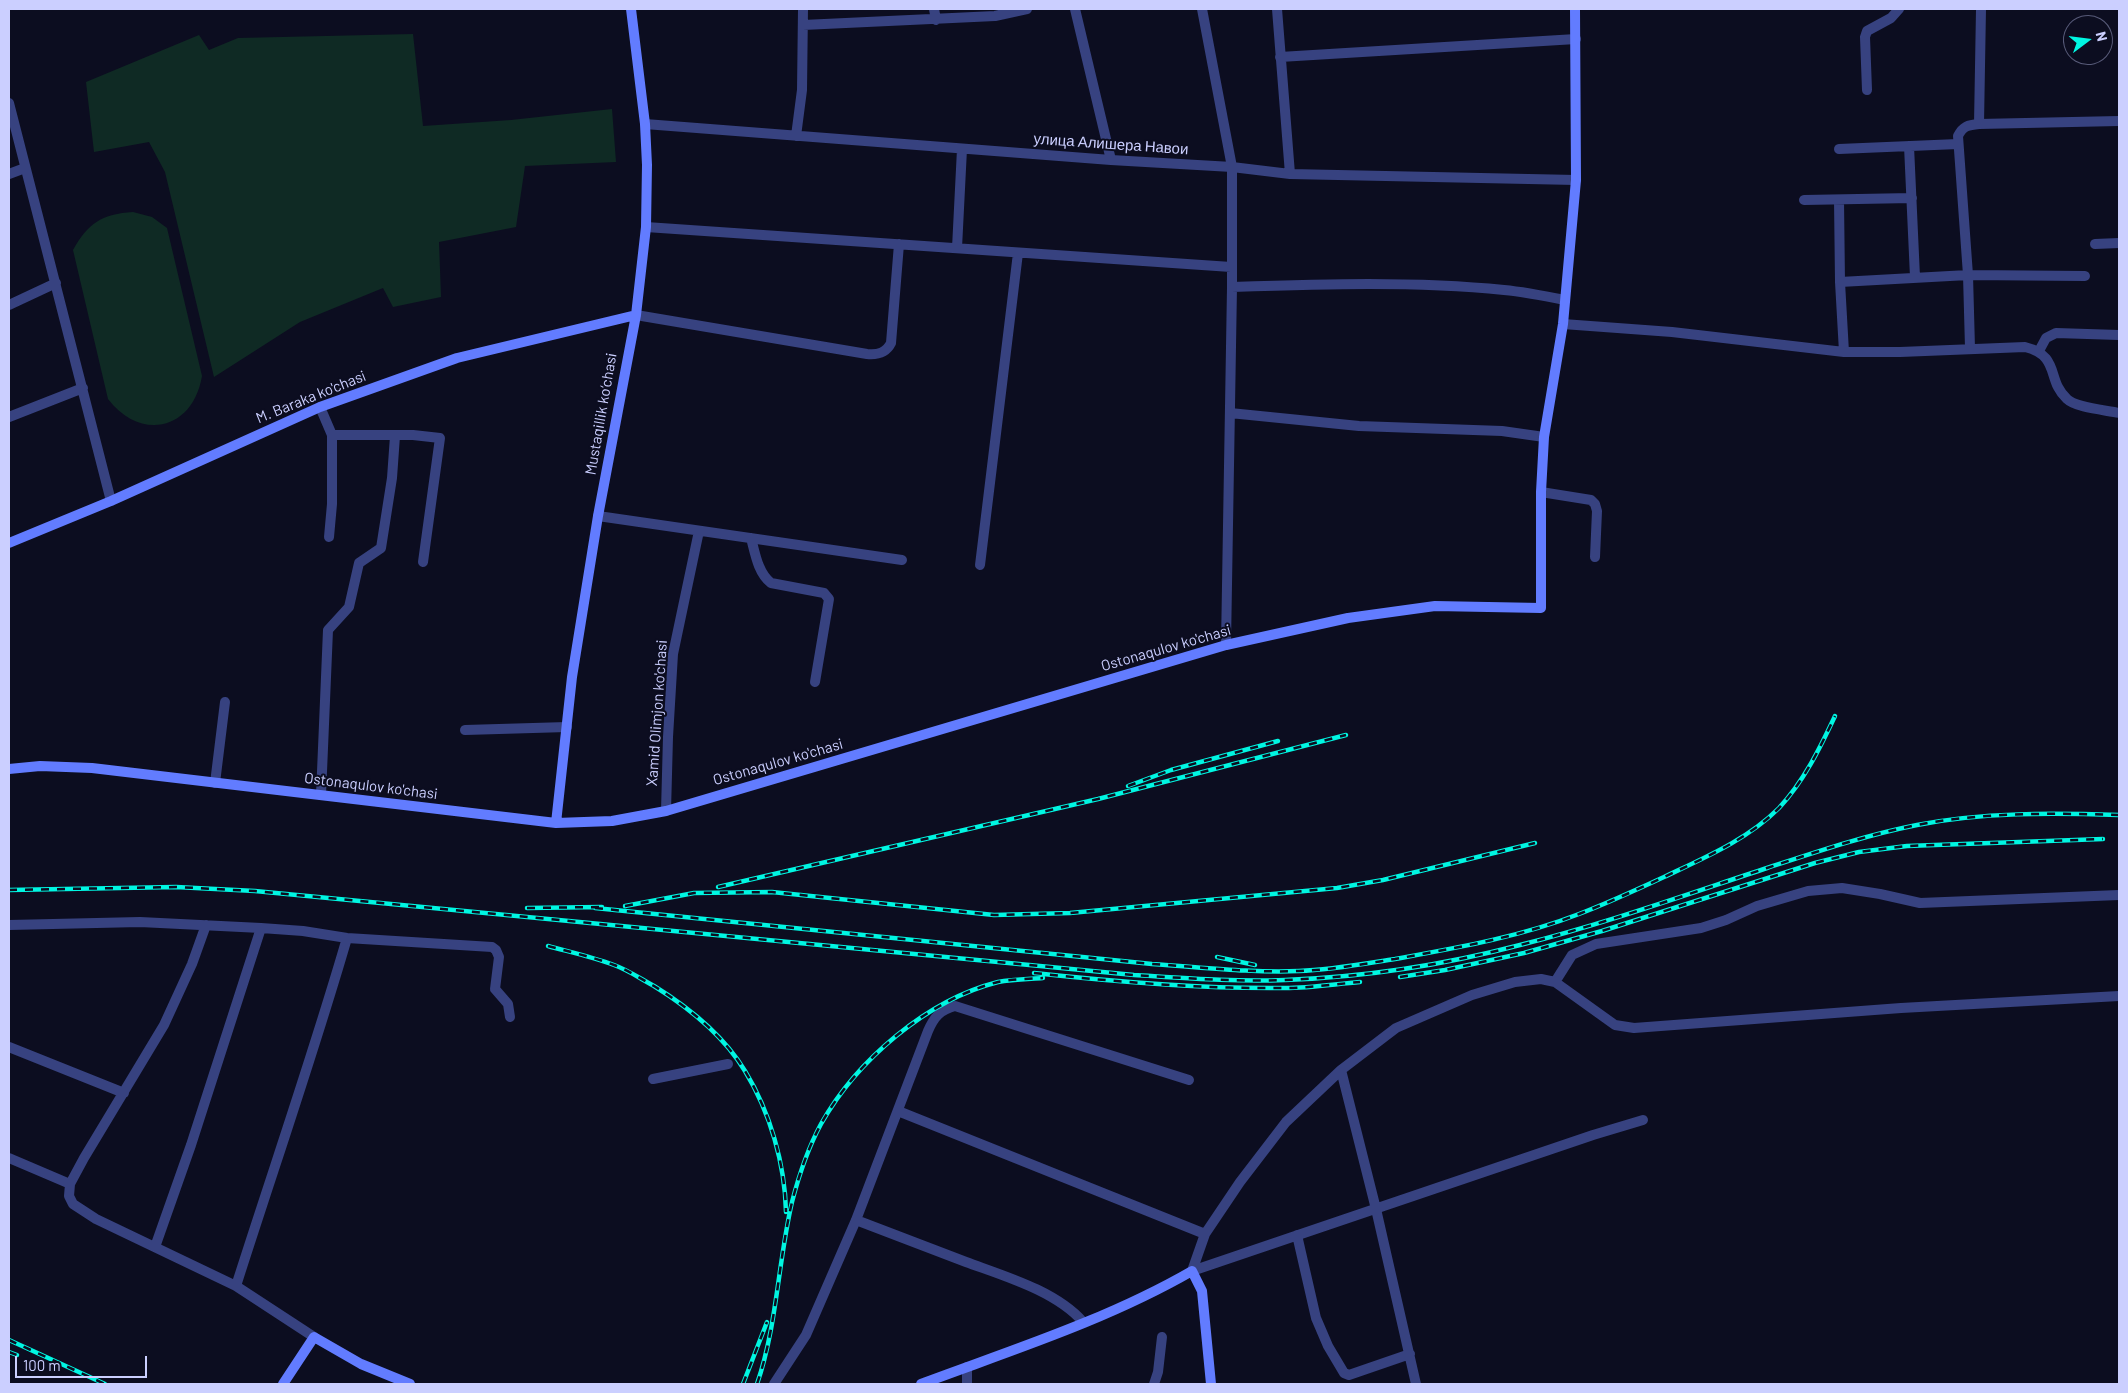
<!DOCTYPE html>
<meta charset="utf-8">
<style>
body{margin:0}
#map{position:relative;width:2128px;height:1393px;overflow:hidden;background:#0c0d20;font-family:Barlow,sans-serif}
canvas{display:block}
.frame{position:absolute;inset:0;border:10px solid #cbcfff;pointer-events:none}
.north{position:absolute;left:2063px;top:15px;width:50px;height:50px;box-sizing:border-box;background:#0c0d20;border:1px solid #585b79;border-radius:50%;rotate:75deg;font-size:14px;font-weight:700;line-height:20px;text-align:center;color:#cbcfff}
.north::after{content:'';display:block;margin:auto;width:18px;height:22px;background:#00f6e2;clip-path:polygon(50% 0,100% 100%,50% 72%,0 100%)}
.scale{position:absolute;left:15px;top:1356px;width:132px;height:22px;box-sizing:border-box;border:2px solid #cbcfff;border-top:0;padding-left:6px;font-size:15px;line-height:18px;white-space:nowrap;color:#cbcfff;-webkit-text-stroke:4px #0c0d20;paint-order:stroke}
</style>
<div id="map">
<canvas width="2128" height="1393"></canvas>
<div class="frame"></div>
<div class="north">N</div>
<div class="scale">100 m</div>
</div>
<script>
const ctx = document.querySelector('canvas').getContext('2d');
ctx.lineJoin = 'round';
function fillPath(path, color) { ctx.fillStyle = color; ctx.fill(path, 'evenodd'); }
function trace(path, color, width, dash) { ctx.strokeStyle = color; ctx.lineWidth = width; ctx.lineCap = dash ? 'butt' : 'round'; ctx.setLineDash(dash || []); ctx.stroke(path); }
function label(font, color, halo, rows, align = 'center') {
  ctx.font = font + ' Barlow,sans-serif'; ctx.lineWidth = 4; ctx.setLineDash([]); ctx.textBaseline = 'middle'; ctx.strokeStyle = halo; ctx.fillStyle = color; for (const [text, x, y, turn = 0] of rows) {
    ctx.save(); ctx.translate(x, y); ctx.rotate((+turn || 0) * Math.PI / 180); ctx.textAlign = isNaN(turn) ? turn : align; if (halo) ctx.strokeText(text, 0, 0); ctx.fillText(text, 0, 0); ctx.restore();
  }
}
fillPath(new Path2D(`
 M413,34L423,126L511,120L612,109L616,162L525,166L516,227L439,242L441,297L393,307L383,288L300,322L214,377L165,172L149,142L94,152L86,82L199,35L209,50L238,38Z
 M133,212L152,217L167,228L202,376C193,430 141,442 108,399L73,250C88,223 102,214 133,212Z`), '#0f2a24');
trace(new Path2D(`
 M934,9L936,20
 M1075,9L1111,160
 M1202,9L1232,167V287L1226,645
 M1277,9L1290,174
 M803,25L995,16L1027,9
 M1280,57L1576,39
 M1867,90L1865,37L1867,31L1891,18L1899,9
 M9,103L111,501
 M645,124L1111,160L1232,167L1290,174L1576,180
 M1979,124L2119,121
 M796,136L802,90L803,9
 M1909,146L1915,277
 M1839,149L1958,144
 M9,174L25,168
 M1804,200L1912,198
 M1839,200L1840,282L1844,352
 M646,227L1231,267
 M2095,244L2119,243
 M957,248L962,149
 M1840,282L1968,275L2085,276
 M1232,287C1323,284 1414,281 1504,290C1525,292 1545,296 1565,300
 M9,305L56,283
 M636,315L867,354C878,355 886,353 891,343L899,244
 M1563,324L1672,332L1844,352H1900L2025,347C2061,356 2046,380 2067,399C2076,408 2106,410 2119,413
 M1970,348L1968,275L1958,136C1963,126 1968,125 1979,124L1981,9
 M2039,351L2046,338L2056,333L2119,335
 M320,407L332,435V504L329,537
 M1230,413L1359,426L1502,431L1544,437
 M9,417L83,388
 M332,435H413L440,438L423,562
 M1541,492L1591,500L1595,504L1597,511L1595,557
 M598,516L902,560
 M751,538C755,553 758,573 771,583L824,593L829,599L815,682
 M980,565L1018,253
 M465,730L567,727
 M215,783L225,702
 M321,795L328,630L349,607L359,563L381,548L392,478L395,436
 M666,811L668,737L673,654L699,531
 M9,925L140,922L261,928L303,931L347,938L492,947L496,950L499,957L495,989L508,1004L510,1017
 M206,925L192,964L164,1025L84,1158L70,1184L69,1196L73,1204L96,1219L236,1286L314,1337
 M1555,982L1572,955L1596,944L1701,928L1726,920L1757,906L1808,891L1842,888L1880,894L1920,903L2119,895
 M9,1047L124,1093
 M1341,1070L1376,1209L1416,1384
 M653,1079L728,1064
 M898,1111L1205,1234
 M9,1158L70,1184
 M856,1220C892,1234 929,1248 966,1262C1004,1276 1056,1291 1083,1322
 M1297,1235L1316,1318L1328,1346L1344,1373L1349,1375L1410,1354
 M155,1247L191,1145L261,928
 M1192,1271L1205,1234L1240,1182L1286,1122L1341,1070L1396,1028L1472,995L1515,982L1541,979L1555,982L1615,1025L1634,1028L1901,1008L2119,996
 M1192,1271L1593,1135L1643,1120
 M236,1286C273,1170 313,1055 347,938
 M967,1367V1384
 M774,1384L806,1335L856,1220L928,1031C934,1017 940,1010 955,1006L1189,1080
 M1154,1384L1158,1372L1162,1337`), '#374280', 10);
trace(new Path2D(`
 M9,543L111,501L320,407L457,358L636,315
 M9,769L40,766L92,768L556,823L612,821L666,811L1226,645L1348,618L1435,606L1541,608V492L1544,437L1563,324L1576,180L1575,9
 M556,823L572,677L598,516L636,315L646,227L647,165L645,124L631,9
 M283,1384L314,1337L361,1364L410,1384
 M921,1384C1012,1350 1107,1320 1192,1271L1202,1291L1211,1384`), '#627cff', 10);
const rail = new Path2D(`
 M1128,786L1171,770L1278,741
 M718,887L1098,799L1346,735
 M9,890L176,887L255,891L1134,975C1184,978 1235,982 1285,980C1365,977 1444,965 1520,945C1604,924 1685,895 1767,868C1816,852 1866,835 1917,825C1983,812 2052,813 2119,815
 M625,906L694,893L772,892L994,915L1070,913L1337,888L1383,880L1535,843
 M527,908L602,907
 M595,908L1152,964C1201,967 1250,973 1299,971C1331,970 1363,964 1395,959C1456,948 1520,937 1579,914C1608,903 1636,890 1664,877C1704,858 1747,840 1779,808C1804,781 1820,748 1835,716
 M548,946C570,952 593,957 614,965C628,970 641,979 654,986C688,1007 724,1036 745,1071C770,1112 785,1164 786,1212
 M1217,957L1255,965
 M1034,973C1117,982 1201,989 1285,988C1310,988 1335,984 1360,982
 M1400,977L1445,970L1524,953L1602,931L1815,863L1859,852L1907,846L2103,839
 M9,1340L105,1384
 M9,1352L17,1355
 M743,1384L767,1322
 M757,1384C777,1326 778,1262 792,1202C799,1175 808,1148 821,1124C857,1060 927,1000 998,982C1012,979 1029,979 1043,978`);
trace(rail, '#00f6e2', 4.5);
trace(rail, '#0c0d20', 2.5, [8]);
label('15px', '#cbcfff', '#0c0d20', [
 ["улица Алишера Навои",1111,144,4],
 ["M. Baraka ko'chasi",311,397,-22],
 ["Mustaqillik ko‘chasi",601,414,-80],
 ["Ostonaqulov ko'chasi",1166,648,-16],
 ["Xamid Olimjon ko'chasi",657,713,-86],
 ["Ostonaqulov ko'chasi",778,762,-16],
 ["Ostonaqulov ko'chasi",371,786,7]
]);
</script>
